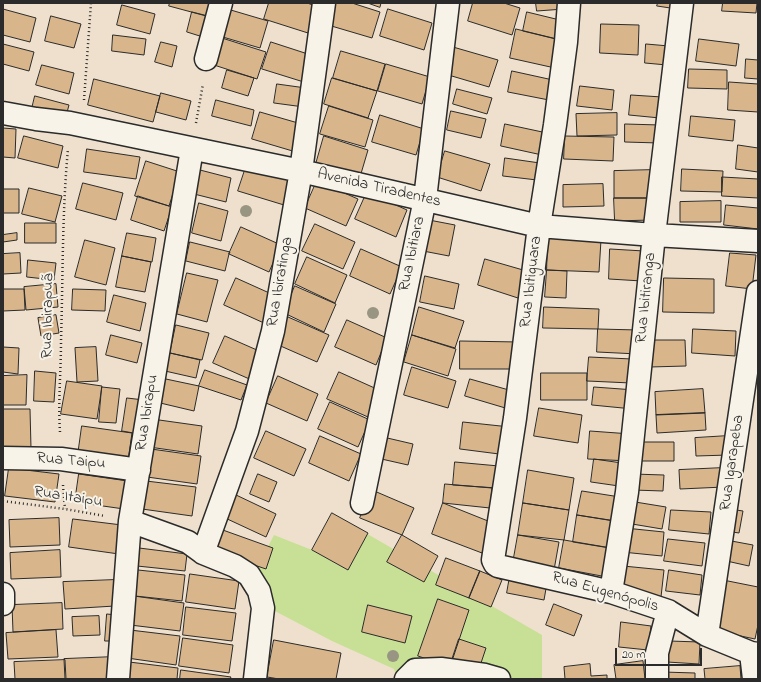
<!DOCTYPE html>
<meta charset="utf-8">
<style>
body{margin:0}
#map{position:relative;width:761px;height:682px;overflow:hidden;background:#eee0cc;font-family:"Indie Flower",sans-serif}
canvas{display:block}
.frame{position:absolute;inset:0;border:4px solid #2b2b2b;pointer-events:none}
.scale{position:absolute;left:615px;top:648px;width:87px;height:18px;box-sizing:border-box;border:2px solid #2b2b2b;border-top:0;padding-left:5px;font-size:12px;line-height:14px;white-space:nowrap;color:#2b2b2b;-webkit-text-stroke:3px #f7f3e8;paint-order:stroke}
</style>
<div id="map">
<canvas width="761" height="682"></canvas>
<div class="frame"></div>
<div class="scale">20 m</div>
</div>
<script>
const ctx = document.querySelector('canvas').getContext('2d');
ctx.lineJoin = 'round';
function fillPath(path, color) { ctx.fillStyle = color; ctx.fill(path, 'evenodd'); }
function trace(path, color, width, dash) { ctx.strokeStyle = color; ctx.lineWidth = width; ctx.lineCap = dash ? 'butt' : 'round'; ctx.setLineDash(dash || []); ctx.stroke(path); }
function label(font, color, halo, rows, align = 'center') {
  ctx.font = font + ' "Indie Flower",sans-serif'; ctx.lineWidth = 4; ctx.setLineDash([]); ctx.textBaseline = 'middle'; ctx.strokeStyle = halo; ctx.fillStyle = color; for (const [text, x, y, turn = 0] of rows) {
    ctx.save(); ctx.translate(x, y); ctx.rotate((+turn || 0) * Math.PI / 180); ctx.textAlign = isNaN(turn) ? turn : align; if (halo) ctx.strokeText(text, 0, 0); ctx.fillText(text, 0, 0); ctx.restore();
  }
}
fillPath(new Path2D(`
 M364,532L542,635V679H397L394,669L332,641L252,599V578L274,535L312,550L348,570Z`), '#c8e096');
const building = new Path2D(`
 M170,3H214L210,17L169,6Z
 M269,3H307L316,6L308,33L264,19Z
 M335,3H352L380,12L372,38L328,25Z
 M368,3H381L380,7Z
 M473,3H504L520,8L512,35L468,21Z
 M536,3H563L564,9L537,11Z
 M658,3H678L677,9L657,6Z
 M723,3H757L756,13L722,11Z
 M122,5L155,14L150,34L117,25Z
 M224,8L268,21L260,48L216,35Z
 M3,9L36,18L30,42L3,35Z
 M388,9L432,23L424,50L380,36Z
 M192,12L208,16L203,37L187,32Z
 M527,12L564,21L560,40L523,31Z
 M51,16L81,24L74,48L45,41Z
 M601,24L639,25L638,55L600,53Z
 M516,29L561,40L555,68L510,58Z
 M113,35L146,39L144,55L112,51Z
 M222,38L266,52L257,79L214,65Z
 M699,39L739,44L736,66L696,61Z
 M161,42L177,46L172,67L155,62Z
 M271,42L314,56L307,83L262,69Z
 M3,44L34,52L29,71L3,64Z
 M646,44L669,46L667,65L645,63Z
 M453,47L498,60L489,87L445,74Z
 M341,51L385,64L377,91L333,78Z
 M746,59L758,60V79L745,78Z
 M386,64L430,77L422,104L378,91Z
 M42,65L74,73L69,94L36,85Z
 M689,69L727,70V89L688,88Z
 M227,70L254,78L248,96L222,88Z
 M512,71L553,80L549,100L508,92Z
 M332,78L377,91L368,118L324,104Z
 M94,79L160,96L153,122L88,105Z
 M729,82L758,84V112L728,110Z
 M277,84L306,88L304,107L274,103Z
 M580,86L614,90L612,110L577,106Z
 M457,89L492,98L487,114L453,104Z
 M161,93L191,101L186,120L156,112Z
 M631,95L662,97L660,118L629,115Z
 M35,96L69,105L66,116L31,113Z
 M216,100L254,110L251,126L212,116Z
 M329,106L373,120L365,147L320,134Z
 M451,111L486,119L481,138L447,130Z
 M260,112L305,125L296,152L252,139Z
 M617,113V135L577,136L576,114Z
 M380,115L424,129L416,155L372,142Z
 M691,116L735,120L733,141L689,136Z
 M505,124L547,133L542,155L501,146Z
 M625,124L660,125L659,143L625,142Z
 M3,128L16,129L15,158L3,157Z
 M24,136L63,146L58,168L18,158Z
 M324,136L368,150L360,177L316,164Z
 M565,136L614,137L613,161L564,159Z
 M738,145L758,148V172L736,169Z
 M87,149L140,157L136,179L84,172Z
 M445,151L490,164L481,191L437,177Z
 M505,158L540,163L537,180L503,176Z
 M146,161L180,172L169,206L135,196Z
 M248,161L293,175L284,205L238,191Z
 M682,169L723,171L722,192L681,191Z
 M200,170L231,178L226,202L194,194Z
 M654,170V198H614V171Z
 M722,177L758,179V198L722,196Z
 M317,181L358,199L346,226L305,208Z
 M83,183L123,193L116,220L76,209Z
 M603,184L604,206L563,207V185Z
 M29,188L62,196L55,222L22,214Z
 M3,189H19V213H3Z
 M367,192L407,210L396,237L355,219Z
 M138,196L172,207L164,231L131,220Z
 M614,198H651V220L615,221Z
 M721,201V222H680V202Z
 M199,203L228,211L221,241L192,233Z
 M726,205L758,208V229L724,225Z
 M429,220L455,225L449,256L423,251Z
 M25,223H56V243H25Z
 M315,224L355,242L343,269L302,251Z
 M241,227L281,245L269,272L229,254Z
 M17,233V240L3,242V235Z
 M127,233L156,238L152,262L122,256Z
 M548,237L601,240L599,272L547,270Z
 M85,240L115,248L106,285L75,277Z
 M190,242L230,252L229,254L225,271L186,261Z
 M361,249L402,267L390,294L350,276Z
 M610,249L644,251L642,281L609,279Z
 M20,253L21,273L3,274V254Z
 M730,253L756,255L752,289L726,286Z
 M122,256L151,262L145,292L116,287Z
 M307,257L347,275L335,303L295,284Z
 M485,259L530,272L521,299L478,285Z
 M28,260L56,263L54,280L27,277Z
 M547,270L567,271L566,298L545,297Z
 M187,273L218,280L207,322L177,314Z
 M425,276L459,284L454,309L420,302Z
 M236,278L276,296L264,323L224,305Z
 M664,278L714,279V313L663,312Z
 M56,284L58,307L26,310L24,287Z
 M295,286L336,304L324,332L284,313Z
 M3,289H24L25,310L3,311Z
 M73,289L106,290L105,311L72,310Z
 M114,295L146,303L140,331L107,322Z
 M419,307L464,321L455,348L412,335Z
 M544,307L599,309L598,329L543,328Z
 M56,315L59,333L41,336L38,318Z
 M288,317L329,335L317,362L276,344Z
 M347,320L387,338L376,365L335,347Z
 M176,325L209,333L202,360L170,353Z
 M598,329L638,330V354L597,352Z
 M693,329L736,331L735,356L692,353Z
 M111,335L142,343L137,363L106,355Z
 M412,335L456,349L448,376L404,362Z
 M225,336L266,354L254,381L213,363Z
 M649,340H685L686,366L650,367Z
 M460,341L519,342L518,369H460Z
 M3,347L19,348L18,374L3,372Z
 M96,347L98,381L77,382L75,348Z
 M170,353L200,360L196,378L165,371Z
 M589,357L632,359L631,383L587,381Z
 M412,367L456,381L448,408L404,395Z
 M205,370L247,385L241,400L199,386Z
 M35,371L56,373L54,402L34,401Z
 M339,372L379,390L368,417L327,399Z
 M541,373H587V400H541Z
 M27,375L26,405H3V376Z
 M278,376L318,394L307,421L266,403Z
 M161,378L199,386L194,411L156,402Z
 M470,379L516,392L512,410L465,396Z
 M67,381L102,386L97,419L61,414Z
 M102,387L120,389L116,423L99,422Z
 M594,387L635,390L633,409L592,405Z
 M703,389L705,413L656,415L655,392Z
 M127,398L144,400L139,434L122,431Z
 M330,402L370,420L358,447L318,429Z
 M539,408L582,415L578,443L534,436Z
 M3,409H30L31,448L3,449Z
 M705,413L706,430L657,433L656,415Z
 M152,419L202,426L198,454L149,447Z
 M463,422L510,427L507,455L460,449Z
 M82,426L132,433L128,461L78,455Z
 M266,431L306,449L294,476L254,458Z
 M590,431L631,434L629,461L588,459Z
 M320,436L361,454L349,481L309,463Z
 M728,436L729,455L696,456L695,438Z
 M383,437L413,444L408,465L377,458Z
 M635,442H674V461H635Z
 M151,449L201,456L197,484L147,477Z
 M594,459L629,464L626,487L591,482Z
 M455,462L499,466L497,488L453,485Z
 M9,468L59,474L55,502L5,496Z
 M723,468L724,487L680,489L679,470Z
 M528,470L574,478L569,510L523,503Z
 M79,474L128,481L124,509L75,502Z
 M258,474L277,482L269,502L250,494Z
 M633,474L664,475L663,491L633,490Z
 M146,481L196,487L192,516L142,509Z
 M445,484L492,488L490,508L443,503Z
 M372,490L414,508L402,535L360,518Z
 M582,491L620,497L616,521L577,515Z
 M234,494L276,514L266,537L223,517Z
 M629,501L666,507L662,529L626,523Z
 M443,503L493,523L482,553L432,534Z
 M523,503L569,510L564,540L518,535Z
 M730,509L743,511L739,533L726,531Z
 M671,510L711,512L709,534L669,530Z
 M332,513L368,533L348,570L312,550Z
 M577,515L614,521L610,548L573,542Z
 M59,518L60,545L10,547L9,520Z
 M73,519L122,525L119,554L69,547Z
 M625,528L664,532L662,556L622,552Z
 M220,529L273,548L266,569L213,551Z
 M402,535L438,556L424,582L387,562Z
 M518,535L559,542L554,570L513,563Z
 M668,539L705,543L702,566L664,561Z
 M564,540L611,548L607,577L559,568Z
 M726,540L753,545L749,566L722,560Z
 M139,548L187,554L185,571L137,566Z
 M60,550L61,577L11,579L10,553Z
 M446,558L480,571L469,598L436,585Z
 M623,566L664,570L661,597L620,593Z
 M138,570L185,575L182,601L135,596Z
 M669,570L702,575L700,595L666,591Z
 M480,571L502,580L491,607L469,598Z
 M190,574L239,581L235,609L186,602Z
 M510,576L547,583L544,600L507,593Z
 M114,580L115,606L65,609L63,582Z
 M723,580L758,587V625L755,639L712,630Z
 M134,596L184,603L180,631L130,625Z
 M438,599L469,610L450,667L418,656Z
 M62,603L63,629L13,632L12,605Z
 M554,604L582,615L574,636L546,625Z
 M368,605L412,616L405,643L362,632Z
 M186,607L236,613L232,641L183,635Z
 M107,614L116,615L115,641H105Z
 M99,616L100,635L73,636L72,617Z
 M621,622L651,626L648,650L619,647Z
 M56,630L58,657L8,659L6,633Z
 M130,630L180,636L176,665L127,658Z
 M183,638L233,645L229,673L179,666Z
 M459,639L486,648L479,669L452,660Z
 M274,640L341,653L336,679H279L267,677Z
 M669,641L700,642L699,664L667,662Z
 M114,657L115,679H65L64,659Z
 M65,660L66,679H15L14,662Z
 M643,661L645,679H616L614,665Z
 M129,662L178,668L177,679H127Z
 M590,664L591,676L607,675V679H565L564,667Z
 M740,666L741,679H705L704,669Z
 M181,670L231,677L230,679H180Z
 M663,672L695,673V679H662Z`);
fillPath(building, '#d8b58a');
trace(building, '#2b2b2b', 1);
const minor = new Path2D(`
 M569,3L566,42L555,125L539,226L515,418L493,560L495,564L498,566L611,592L668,611L707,635L751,653L758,654
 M206,59L221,3
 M3,113L36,119L70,123L301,171L539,226L654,235L758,241
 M3,458L61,459L139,470
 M362,503L425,199L448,3
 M130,521L188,542L203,553L235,566L249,575L259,591L263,608L255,679
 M203,553L247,431L273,331L301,171L324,3
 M611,592L627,492L654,235L682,3
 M3,594V604
 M707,635L758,292
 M751,653L754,679
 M118,679L130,521L192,149
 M406,679L415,670L441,669L485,675L499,679
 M657,679V653L668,611`);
trace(minor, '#2b2b2b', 25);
trace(new Path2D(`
 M84,100L91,3
 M196,123L203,84
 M60,432C58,402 61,371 61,341C63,277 62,213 68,149
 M63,485L65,509
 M3,501L65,509L105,516`), '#2b2b2b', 2.5, [1, 3]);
trace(minor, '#f7f3e8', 22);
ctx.fillStyle = '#989582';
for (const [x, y] of [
 [246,211],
 [373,313],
 [393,656]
]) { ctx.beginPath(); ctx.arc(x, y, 6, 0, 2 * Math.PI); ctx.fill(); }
label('16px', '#2b2b2b', '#f7f3e8', [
 ["Avenida Tiradentes",379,189,13],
 ["Rua Ibitiara",413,254,-78],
 ["Rua Ibiratinga",281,282,-80],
 ["Rua Ibitiguara",532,282,-83],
 ["Rua Ibitiranga",647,298,-84],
 ["Rua Ibirapuã",49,316,-89],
 ["Rua Ibirapu",148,413,-81],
 ["Rua Taipu",71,462,5],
 ["Rua Igarapeba",733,463,-82],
 ["Rua Itaipu",68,498,9],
 ["Rua Eugenópolis",605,593,16]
]);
</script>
